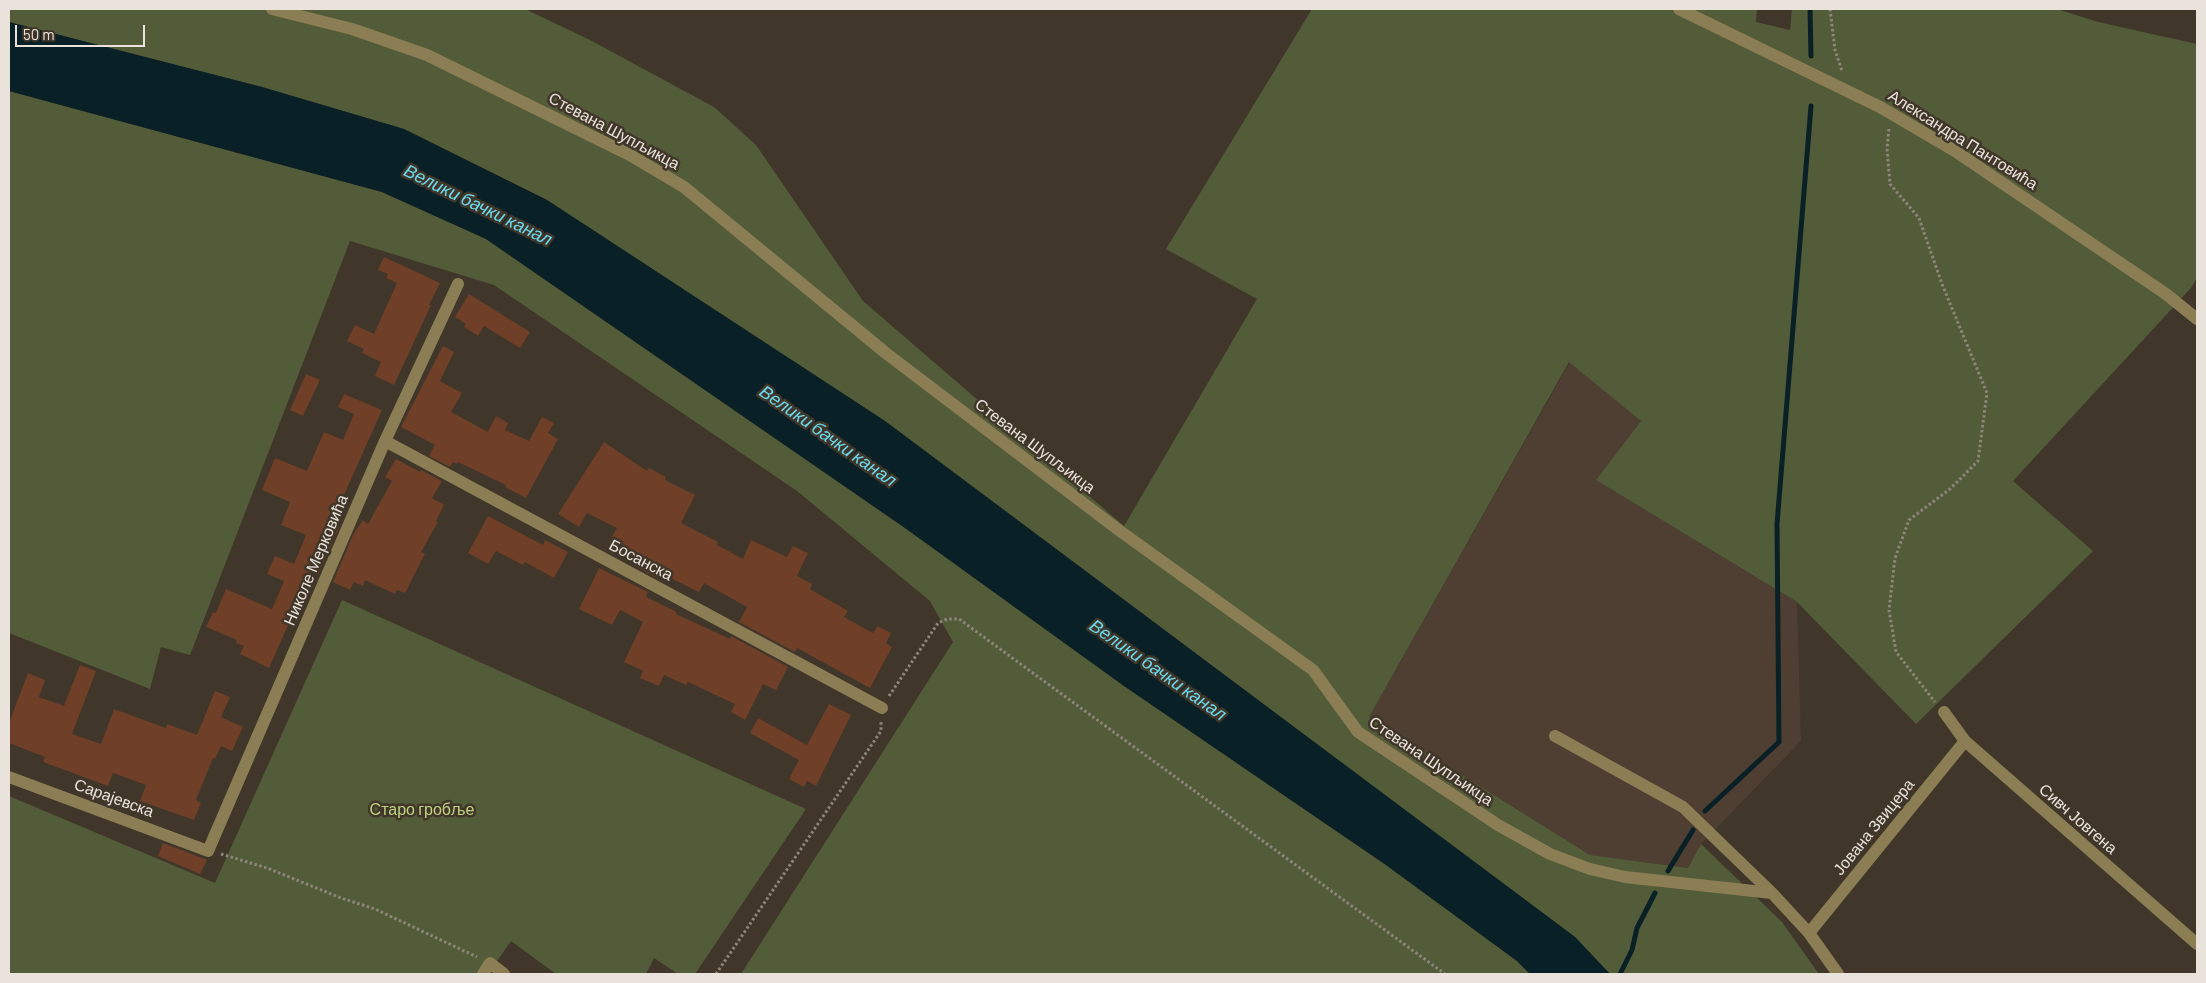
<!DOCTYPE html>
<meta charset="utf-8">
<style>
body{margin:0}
#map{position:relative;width:2206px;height:983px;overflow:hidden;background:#403629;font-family:Barlow,sans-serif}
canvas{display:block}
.frame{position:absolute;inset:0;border:10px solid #eae3db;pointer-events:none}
.scale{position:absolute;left:15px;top:25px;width:130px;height:22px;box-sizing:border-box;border:2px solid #eae3db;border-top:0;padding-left:6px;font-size:15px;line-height:18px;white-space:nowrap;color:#eae3db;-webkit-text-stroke:4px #403629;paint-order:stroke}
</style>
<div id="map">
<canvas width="2206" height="983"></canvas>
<div class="frame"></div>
<div class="scale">50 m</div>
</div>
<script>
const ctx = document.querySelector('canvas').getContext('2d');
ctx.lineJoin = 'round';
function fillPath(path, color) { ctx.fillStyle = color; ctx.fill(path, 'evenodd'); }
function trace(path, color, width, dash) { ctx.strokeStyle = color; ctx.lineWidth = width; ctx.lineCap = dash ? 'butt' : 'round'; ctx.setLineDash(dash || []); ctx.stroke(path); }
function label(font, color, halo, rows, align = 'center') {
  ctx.font = font + ' Barlow,sans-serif'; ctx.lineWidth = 5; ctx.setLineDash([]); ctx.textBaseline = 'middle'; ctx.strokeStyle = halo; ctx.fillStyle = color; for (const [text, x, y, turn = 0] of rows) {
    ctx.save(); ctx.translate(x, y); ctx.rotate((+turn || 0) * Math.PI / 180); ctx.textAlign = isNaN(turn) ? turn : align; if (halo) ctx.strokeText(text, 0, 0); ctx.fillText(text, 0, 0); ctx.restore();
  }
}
fillPath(new Path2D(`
 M1570,362L1641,421L1596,480L1797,602L1801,741L1701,844L1688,868L1590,855L1369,717Z`), '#4e3f32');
fillPath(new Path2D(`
 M9,9H525L590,40L714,107L756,145L863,301L1124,526L1257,299L1166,249L1312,9H1757L1756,22L1790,30L1792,9H2057L2098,22L2197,44V278L2191,288L2013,481L2093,551L1916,724L1797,602L1596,480L1641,421L1569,362L1369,717L1590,855L1688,868L1701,844L1782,922L1819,974H1610L1575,937L885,421L547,200L404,129L262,87L9,22Z
 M9,91L382,192L486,239L905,528L1124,686L1386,865L1517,961L1530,974H741L953,642L930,601L797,491L494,285L350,241L190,655L161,647L150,689L9,633Z
 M342,600L806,809L695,974H678L654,958L646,974H556L511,941L488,974H9V796L215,883Z`), '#535c39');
fillPath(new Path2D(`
 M9,22L262,87L404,129L547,200L885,421L1575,937L1610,974H1530L1517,961L1386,865L1124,686L905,528L486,239L382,192L9,91Z`), '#092126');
trace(new Path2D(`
 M1810,9L1811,56
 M1705,811L1779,742L1777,524L1811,106
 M1668,871L1693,830
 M1620,974L1632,950L1637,928L1655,893`), '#092126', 5);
fillPath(new Path2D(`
 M384,257L440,283L429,305H431L394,385L375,376L381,362L362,353L364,349L347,341L355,325L374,334L397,283L386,278L388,274L378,270Z
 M469,294L530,332L520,348L484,326L478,336L464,327L466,324L455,317Z
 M443,346L454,352L440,381L462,393L451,412L488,432L496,416L508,423L505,430L529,441L542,417L554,423L548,433L558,439L526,498L505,487L506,485L458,462L457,464L453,462L450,467L429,456L435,445L401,427Z
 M306,374L320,380L303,416L290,410Z
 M344,394L382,410L331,524L339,527L318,575L312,571L269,668L240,654L244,646L236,643L237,640L206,627L213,612L216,613L226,589L272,609L284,581L267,574L275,556L294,564L306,535L281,525L290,502L262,490L275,458L307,471L324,432L343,440L354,414L338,407Z
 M604,442L647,471L649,468L666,477L665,480L695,495L681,523L718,542L717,545L743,559L751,540L787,557L793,546L808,553L797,576L812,584L810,589L848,611L844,617L873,633L878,626L891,633L886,643L892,647L870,688L797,648L795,652L739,622L747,607L704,583L699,592L658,572L655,577L632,564L635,557L609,542L617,528L587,513L579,527L558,514Z
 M396,459L420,472L421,470L442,481L432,498L444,505L436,521L438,522L421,552L425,554L405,593L397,590L395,594L365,580L363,586L354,582L350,590L333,582L354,533L363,520L368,524L392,481L385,477Z
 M488,516L543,545L545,540L568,552L554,578L525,562L523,565L496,551L488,564L468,553Z
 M599,568L648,592L646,597L677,612L676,614L730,639L731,636L788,667L776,690L763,684L745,720L731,712L735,704L688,682L686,685L664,675L659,686L640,678L643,671L624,662L643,622L620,610L612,625L579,609Z
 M80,665L96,671L72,734L101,744L114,709L166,728L167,724L197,735L215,691L230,697L221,717L243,727L232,751L221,746L215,759L213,758L196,800L201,803L194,820L140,801L146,785L113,773L108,786L43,762L45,757L9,743V723L28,673L45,680L39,697L64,706Z
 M829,704L851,715L816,786L807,781L804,787L789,779L799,760L750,733L758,718L807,745Z
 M163,843L207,860L200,874L158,856Z`), '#6f3f27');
trace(new Path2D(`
 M1830,9L1835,50L1842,71
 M1889,129L1887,148L1890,184L1919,218L1942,284L1987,393L1978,461L1950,489L1909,520L1895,558L1889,610L1896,652L1935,702
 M889,696L938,623L947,619H959L1445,974
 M221,854L267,868L341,898L375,909L477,957
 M716,974L881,731V720`), '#8e867b', 3, [2.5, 2.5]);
trace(new Path2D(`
 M272,9L352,29L427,55L630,155L684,187L887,354L1120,531L1313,670L1358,732L1498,825L1550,854L1590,869L1625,877L1772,893
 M1679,9L1880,107L1955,151L2166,294L2197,319
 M385,441L882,708
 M1944,712L1965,741L2197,944
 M1555,736L1683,807L1772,893L1809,933L1838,974
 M9,777L208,851L385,441L458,284
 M1809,933L1965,741
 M483,974L490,963L504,974`), '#8b7e54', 12);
label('16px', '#eae3db', '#403629', [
 ["Стевана Шупљикца",614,131,28],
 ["Александра Пантовића",1963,140,32],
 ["Стевана Шупљикца",1035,446,37],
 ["Николе Мерковића",316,560,-67],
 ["Босанска",641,560,28],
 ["Стевана Шупљикца",1431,761,34],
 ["Сарајевска",114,798,20],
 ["Сивч Јовгена",2078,819,41],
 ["Јована Звицера",1874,827,-51]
]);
label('16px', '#c0d482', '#403629', [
 ["Старо гробље",422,810]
]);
label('italic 18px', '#69dbf1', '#403629', [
 ["Велики бачки канал",478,205,26],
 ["Велики бачки канал",828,436,35],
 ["Велики бачки канал",1158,670,35]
]);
</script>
